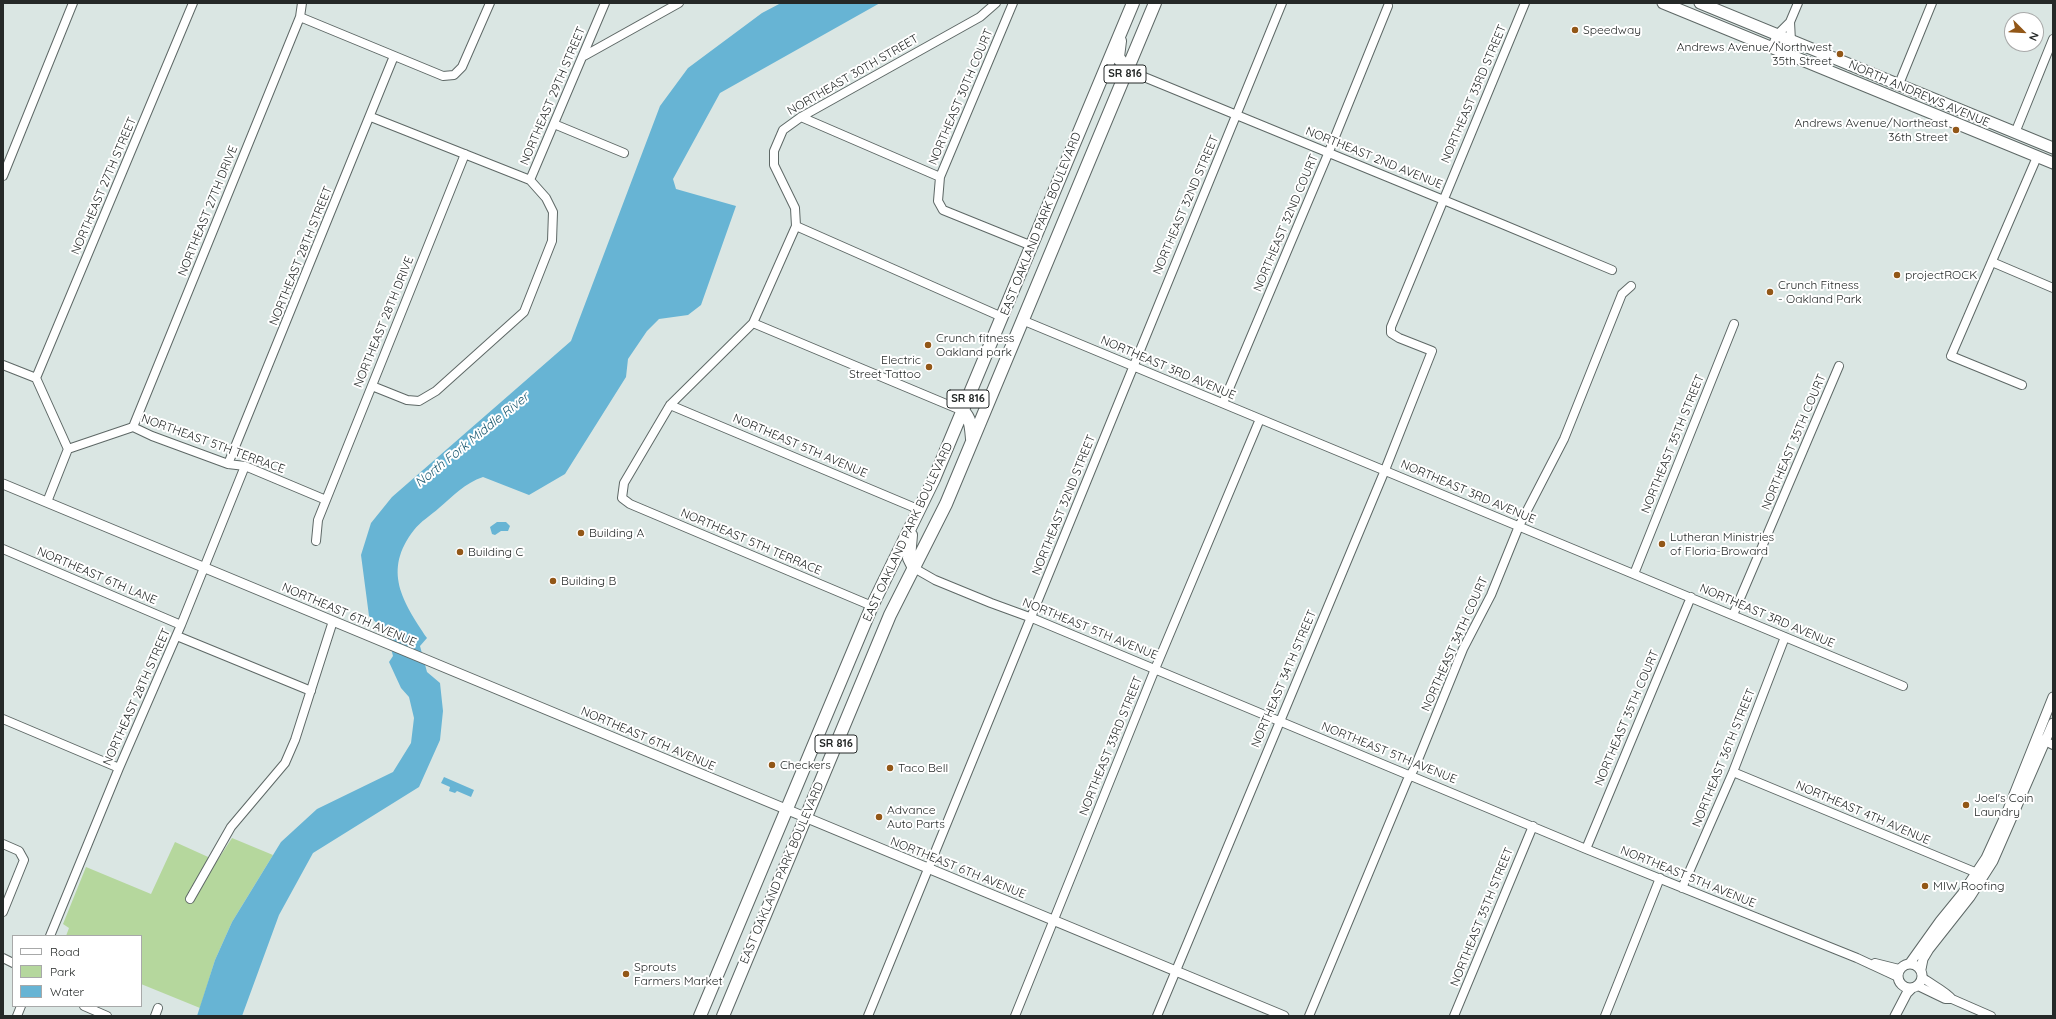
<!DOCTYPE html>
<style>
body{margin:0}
#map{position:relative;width:2056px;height:1019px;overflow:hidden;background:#dae6e3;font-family:Quicksand,sans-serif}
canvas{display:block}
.frame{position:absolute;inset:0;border:4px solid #252928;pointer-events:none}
.legend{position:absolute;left:12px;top:935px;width:130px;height:72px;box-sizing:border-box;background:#fff;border:1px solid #a8a9a9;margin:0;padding:5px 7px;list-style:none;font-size:12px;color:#252928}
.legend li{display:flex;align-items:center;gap:8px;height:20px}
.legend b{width:20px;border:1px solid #a8a9a9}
.north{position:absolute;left:2004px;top:12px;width:40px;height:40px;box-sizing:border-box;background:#fff;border:1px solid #a8a9a9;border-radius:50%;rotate:114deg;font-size:11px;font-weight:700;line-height:16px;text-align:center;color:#252928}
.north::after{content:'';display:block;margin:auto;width:14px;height:18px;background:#925717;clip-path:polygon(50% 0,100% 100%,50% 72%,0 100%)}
</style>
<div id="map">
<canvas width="2056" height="1019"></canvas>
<div class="frame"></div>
<ul class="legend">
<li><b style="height:5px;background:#fff"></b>Road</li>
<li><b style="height:11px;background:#b5d79d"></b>Park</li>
<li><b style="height:11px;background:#67b4d4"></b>Water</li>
</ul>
<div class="north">N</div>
</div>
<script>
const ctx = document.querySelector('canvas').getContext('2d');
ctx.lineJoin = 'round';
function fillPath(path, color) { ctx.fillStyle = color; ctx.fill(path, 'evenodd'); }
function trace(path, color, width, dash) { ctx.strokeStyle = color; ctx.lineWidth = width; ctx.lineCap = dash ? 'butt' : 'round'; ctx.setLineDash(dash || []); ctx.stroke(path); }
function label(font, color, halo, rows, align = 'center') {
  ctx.font = font + ' Quicksand,sans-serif'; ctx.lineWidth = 4; ctx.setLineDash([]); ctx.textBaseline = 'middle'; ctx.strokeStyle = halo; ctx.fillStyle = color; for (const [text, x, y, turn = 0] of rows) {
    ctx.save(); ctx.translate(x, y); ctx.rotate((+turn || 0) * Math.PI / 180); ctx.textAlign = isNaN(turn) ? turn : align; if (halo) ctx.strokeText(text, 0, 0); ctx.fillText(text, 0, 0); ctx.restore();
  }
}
fillPath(new Path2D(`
 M232,838L273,855L232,922L215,960L200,1008L141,984V936H66L69,928L63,924L86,867L151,894L175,842L217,861Z`), '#b5d79d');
fillPath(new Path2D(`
 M781,3H880L720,93L673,179L676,189L736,206L701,305L688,315L659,319L647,331L628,359L626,377L565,474L529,495L483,477C465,483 453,496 439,508C431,515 420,522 414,530C382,571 403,602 427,638L420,646L427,672L440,683L443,711L440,740L419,787L313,853L279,915L242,1016H197L215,960L232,922L281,842L317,809L393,772L411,743L414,718L409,697L401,688L389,662L393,656L387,632L369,616L361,555L371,523L392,497L571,341L660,106L688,68L762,13Z
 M497,522H506L510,526L508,531H501L495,535L492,534L490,527Z
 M444,777L474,790L471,797L457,791L455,793L449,791L450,787L441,783Z`), '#67b4d4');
const minor = new Path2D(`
 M1013,3L940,177L938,201L943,210L1032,246
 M300,17L443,76L454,75L462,67L490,3
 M1772,47L1777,35L1790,22
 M1787,53L1791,41L1790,22L1798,3
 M584,56L679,3
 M1127,70C1289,137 1451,202 1612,270
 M1899,84L1932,3
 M371,117L530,180L546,198L553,212L552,241L524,312L436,391L419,401L407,400L372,386
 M801,117L940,177
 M554,124L624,153
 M2015,133L2053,39
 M3,176L73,3
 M530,180L605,3
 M796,226L1002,317
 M1992,262L2053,288
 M1022,320L1903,686
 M753,323L963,411
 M3,365L36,378L68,449
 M36,378L193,3
 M2022,385L1951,356L2037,157
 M1223,403L1328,154L1388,6
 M670,405L920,510
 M133,427L300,17L302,3
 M68,449L133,427L152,436L228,464L245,466L326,500
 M228,464L394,56
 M47,502L68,449
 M316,541L318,520L326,500L465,154
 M3,549L181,625
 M914,568L935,580L991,603L1032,618L1586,849L1857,958L1898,977
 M1634,574L1734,324
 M872,606L630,504L622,498L624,483L670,405L753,323L796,226L795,208L774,165V151L783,130L801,117L980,17L996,3
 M1733,615L1839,366
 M177,636L311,691
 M3,719L119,768
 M2041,739L2053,745
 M1733,772L1982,875
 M3,844L19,851L24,860L3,912
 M1586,849L1691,597
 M1682,888L1733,772L1785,637
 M190,899L231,827L285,763L295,740L333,621
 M50,936L119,768L181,625L245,466
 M3,958L13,963
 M1875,963L1899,969
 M1923,978C1931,984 1947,992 1952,999
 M1918,986L1945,999H1952L1991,1016
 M84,1006L107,1016
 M17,1016L21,1006
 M155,1016L158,1008
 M868,1016C1006,678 1143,340 1282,3
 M1015,1016L1155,669L1260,419
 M1157,1016L1385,470L1432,351L1399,338L1391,333V327L1525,3
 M1309,1016L1407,781L1415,767L1463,649L1491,595L1519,526L1564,439L1622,294L1631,286
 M1454,1016L1533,826
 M1605,1016L1660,878`);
const tertiary = new Path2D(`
 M3,484L1284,1016
 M1910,963L1940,921L1962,894L1986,858L2007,812L2053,697
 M1898 976a12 12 0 1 1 24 0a12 12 0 1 1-24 0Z
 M1921,969L1923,959L1929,949L1970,897L1993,861L2053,723
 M1895,1016L1907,993L1912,988`);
const secondary = new Path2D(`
 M1663,3L2053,163
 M1700,3L2053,148`);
const primary = new Path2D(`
 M1120,41L1118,57L1127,70
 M963,411C971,419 971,428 972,439
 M911,535L909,558L914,568
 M700,1016L872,606L934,479L1133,3
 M723,1016L890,615L946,504L1155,3`);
trace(minor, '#5e6866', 10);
trace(tertiary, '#5e6866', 11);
trace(secondary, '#5e6866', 13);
trace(primary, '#5e6866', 14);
trace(minor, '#fff', 8);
trace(tertiary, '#fff', 9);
trace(secondary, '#fff', 11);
trace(primary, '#fff', 12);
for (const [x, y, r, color] of [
 [1575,30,4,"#925717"],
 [1840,54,4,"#925717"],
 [1956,130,4,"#925717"],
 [1897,275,4,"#925717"],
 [1770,292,4,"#925717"],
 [928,345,4,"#925717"],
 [929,367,4,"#925717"],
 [581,533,4,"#925717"],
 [1662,544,4,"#925717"],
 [460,552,4,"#925717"],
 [553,581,4,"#925717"],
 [772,765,4,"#925717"],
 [890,768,4,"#925717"],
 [1966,805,4,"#925717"],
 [879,817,4,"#925717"],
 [1925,886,4,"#925717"],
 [626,974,4,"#925717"]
]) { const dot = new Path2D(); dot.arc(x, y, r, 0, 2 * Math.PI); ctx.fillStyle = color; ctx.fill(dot); trace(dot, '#fff', 1.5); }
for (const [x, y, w] of [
 [1125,74,42],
 [968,399,42],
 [836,744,42]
]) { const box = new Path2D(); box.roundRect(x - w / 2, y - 9, w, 18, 3); ctx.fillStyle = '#fff'; ctx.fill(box); trace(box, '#252928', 1); }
label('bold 11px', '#252928', null, [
 ["SR 816",1125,74],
 ["SR 816",968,399],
 ["SR 816",836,744]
]);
label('12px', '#252928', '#fff', [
 ["Speedway",1583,30],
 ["Andrews Avenue/Northwest",1832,47,"right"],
 ["35th Street",1832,61,"right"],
 ["Andrews Avenue/Northeast",1948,123,"right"],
 ["36th Street",1948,137,"right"],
 ["projectROCK",1905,275],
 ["Crunch Fitness",1778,285],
 ["- Oakland Park",1778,299],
 ["Crunch fitness",936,338],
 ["Oakland park",936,352],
 ["Electric",921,360,"right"],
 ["Street Tattoo",921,374,"right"],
 ["Building A",589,533],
 ["Lutheran Ministries",1670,537],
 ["of Floria-Broward",1670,551],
 ["Building C",468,552],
 ["Building B",561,581],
 ["Checkers",780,765],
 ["Taco Bell",898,768],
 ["Joel's Coin",1974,798],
 ["Laundry",1974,812],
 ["Advance",887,810],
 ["Auto Parts",887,824],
 ["MIW Roofing",1933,886],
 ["Sprouts",634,967],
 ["Farmers Market",634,981]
], 'left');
label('12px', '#252928', '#fff', [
 ["NORTHEAST 30TH STREET",853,75,-30],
 ["NORTHEAST 33RD STREET",1474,94,-67],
 ["NORTH ANDREWS AVENUE",1919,94,23],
 ["NORTHEAST 29TH STREET",553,96,-67],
 ["NORTHEAST 30TH COURT",961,97,-67],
 ["NORTHEAST 2ND AVENUE",1374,158,22],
 ["NORTHEAST 27TH STREET",104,186,-67],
 ["NORTHEAST 32ND STREET",1186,205,-67],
 ["NORTHEAST 27TH DRIVE",208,211,-68],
 ["NORTHEAST 32ND COURT",1286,223,-67],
 ["EAST OAKLAND PARK BOULEVARD",1041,224,-68],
 ["NORTHEAST 28TH STREET",301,256,-68],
 ["NORTHEAST 28TH DRIVE",384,322,-68],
 ["NORTHEAST 3RD AVENUE",1168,368,23],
 ["NORTHEAST 35TH COURT",1794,442,-67],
 ["NORTHEAST 5TH TERRACE",213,444,20],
 ["NORTHEAST 35TH STREET",1673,444,-68],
 ["NORTHEAST 5TH AVENUE",800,446,23],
 ["NORTHEAST 3RD AVENUE",1468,492,23],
 ["NORTHEAST 32ND STREET",1064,505,-68],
 ["EAST OAKLAND PARK BOULEVARD",908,532,-65],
 ["NORTHEAST 5TH TERRACE",751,542,23],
 ["NORTHEAST 6TH LANE",97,576,23],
 ["NORTHEAST 6TH AVENUE",349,615,23],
 ["NORTHEAST 3RD AVENUE",1767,616,23],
 ["NORTHEAST 5TH AVENUE",1090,629,22],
 ["NORTHEAST 34TH COURT",1455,644,-66],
 ["NORTHEAST 34TH STREET",1284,679,-67],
 ["NORTHEAST 28TH STREET",137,697,-66],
 ["NORTHEAST 35TH COURT",1627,718,-67],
 ["NORTHEAST 6TH AVENUE",648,739,23],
 ["NORTHEAST 33RD STREET",1111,746,-68],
 ["NORTHEAST 5TH AVENUE",1389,753,22],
 ["NORTHEAST 36TH STREET",1724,758,-68],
 ["NORTHEAST 4TH AVENUE",1863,813,23],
 ["NORTHEAST 6TH AVENUE",958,868,22],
 ["EAST OAKLAND PARK BOULEVARD",782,873,-67],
 ["NORTHEAST 5TH AVENUE",1688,877,22],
 ["NORTHEAST 35TH STREET",1482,917,-68]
]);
label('italic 13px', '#1b5970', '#fff', [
 ["North Fork Middle River",472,440,-39]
]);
</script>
